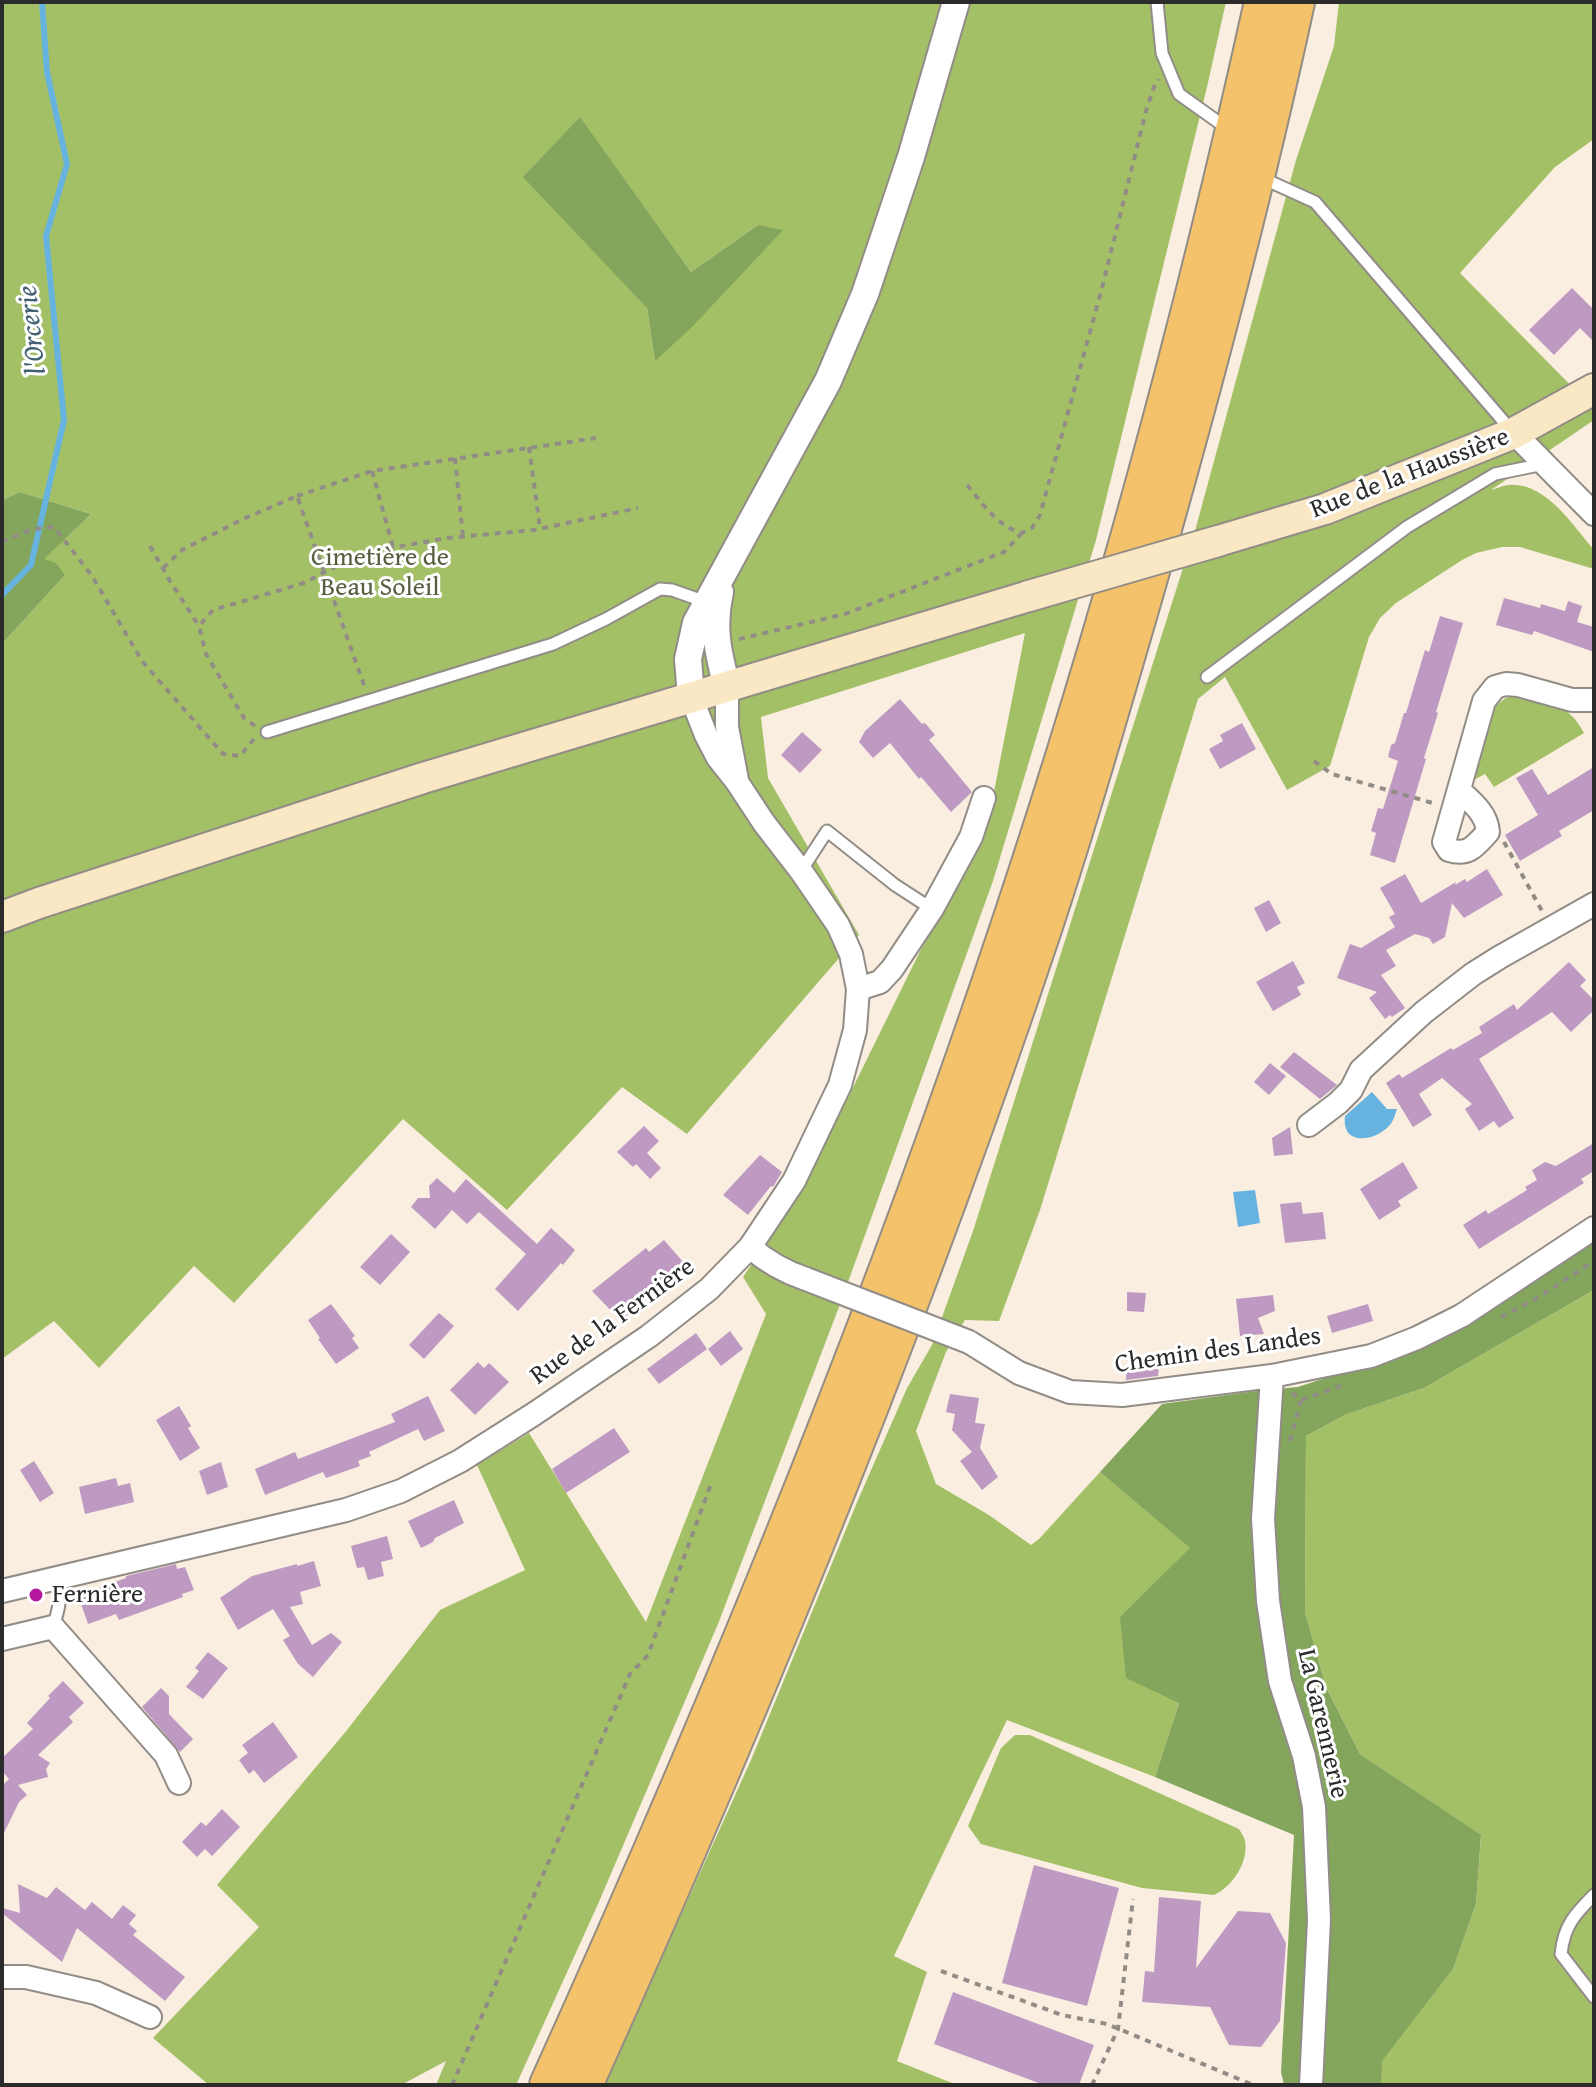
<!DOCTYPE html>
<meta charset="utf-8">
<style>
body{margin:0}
#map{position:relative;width:1596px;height:2087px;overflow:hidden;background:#faeee1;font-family:"Gentium Book Plus",serif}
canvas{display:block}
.frame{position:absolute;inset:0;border:4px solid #2b2b2b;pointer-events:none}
</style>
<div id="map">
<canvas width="1596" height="2087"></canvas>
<div class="frame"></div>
</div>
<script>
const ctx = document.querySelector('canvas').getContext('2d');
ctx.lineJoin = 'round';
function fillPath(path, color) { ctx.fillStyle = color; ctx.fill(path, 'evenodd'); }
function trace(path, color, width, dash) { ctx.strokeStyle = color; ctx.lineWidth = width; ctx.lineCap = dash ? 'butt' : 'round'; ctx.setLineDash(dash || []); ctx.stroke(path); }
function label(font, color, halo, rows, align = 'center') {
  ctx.font = font + ' "Gentium Book Plus",serif'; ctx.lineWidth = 6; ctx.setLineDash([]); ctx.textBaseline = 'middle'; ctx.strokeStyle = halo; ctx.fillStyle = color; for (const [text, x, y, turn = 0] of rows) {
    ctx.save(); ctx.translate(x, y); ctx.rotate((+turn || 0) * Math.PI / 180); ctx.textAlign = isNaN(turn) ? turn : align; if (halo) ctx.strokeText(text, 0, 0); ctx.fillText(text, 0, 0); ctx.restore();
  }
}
fillPath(new Path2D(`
 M2,2H1226L1207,87L1096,540L993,881L839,1307L718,1624L598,1904L516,2085H436L446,2061L401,2085H209L153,2038L259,1927L217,1885L347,1730L440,1610L525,1570L477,1465L529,1433L646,1622L766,1314L743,1277L804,1187L991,807L1025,633L761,717L768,778L859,935L687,1134L622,1087L507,1210L403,1119L234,1303L194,1266L99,1368L54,1321L2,1359V644L65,575L43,559L91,514L20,492L2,500ZM579,117L691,272L758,225L655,360L647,308Z
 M1339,2H1594V139L1555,167L1460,273L1594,409V420L1491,490C1496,489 1503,485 1509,485C1546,482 1573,526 1594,550V569L1520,547H1502L1476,553L1462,560L1396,603L1380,618L1369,637L1330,766L1287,790L1225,677L1198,699L1040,1210L999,1321L965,1320L946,1352L916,1431L936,1484L989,1515L1031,1545L1039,1539L1100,1472L1191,1548L1179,1703L1155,1777L1007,1720L894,1956L927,1972L897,2061L957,2085H604L751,1760L858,1500L907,1388L932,1345L973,1231L1196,527L1296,160L1334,46Z
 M1516,695C1547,702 1568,702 1584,733L1494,787L1485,774L1472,781L1493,710C1499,702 1506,696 1516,695Z
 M1594,1290V2085H1381V2061L1453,1969L1476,1904L1481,1836L1360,1754L1326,1687L1305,1612L1306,1436L1347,1414L1424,1388Z
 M1015,1735H1030L1239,1829C1241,1833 1244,1836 1245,1841C1249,1862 1232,1887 1214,1895L1142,1888L981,1844L968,1826L1001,1748Z`), '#a4c067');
fillPath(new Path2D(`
 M580,117L691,272L758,225L783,230L692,327L655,361L647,308L523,177Z
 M20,492L91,514L44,559L56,563L65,575L2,644V500Z
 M1594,1242V1290L1424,1388L1347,1414L1306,1436L1305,1612L1326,1687L1360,1754L1481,1835L1476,1904L1453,1969L1382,2061L1381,2085H1284L1281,2072L1294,1835L1155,1777L1179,1703L1126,1678L1120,1617L1190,1548L1100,1472L1162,1404L1256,1391L1298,1387L1439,1340L1497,1306Z`), '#83a65c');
fillPath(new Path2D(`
 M1372,1092L1387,1109H1397C1395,1115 1393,1122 1389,1126C1374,1142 1341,1146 1345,1116Z
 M1255,1190L1260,1223L1238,1227L1233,1192Z`), '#67b3e0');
trace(new Path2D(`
 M2,595L31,565L64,420L46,236L67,164L47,72L42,2`), '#67b3e0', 6);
fillPath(new Path2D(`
 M1572,288L1594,310V342L1580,328L1554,355L1529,330Z
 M1504,598L1540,608L1541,604L1565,611L1568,601L1582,606L1577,622L1594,627V652L1534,631L1532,635L1496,625Z
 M1440,616L1463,623L1436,712L1438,713L1424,758L1426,759L1395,863L1370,855L1376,833L1371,831L1378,808L1383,809L1398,761L1388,757L1391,745L1395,743L1404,713H1406L1425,650L1429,652Z
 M900,699L922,724L925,723L935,735L929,740L972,792L951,812L921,777L919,779L890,743L873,758L859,742L865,731Z
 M1242,723L1256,749L1220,769L1209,749L1223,741L1220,735Z
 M802,732L822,750L800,773L781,755Z
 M1594,767V810L1559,831L1562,836L1520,861L1505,835L1538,815L1516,778L1532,769L1548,795Z
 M1487,869L1503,895L1464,918L1452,903L1445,937L1433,944L1429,938L1415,934L1386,950L1396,966L1381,975L1405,1008L1392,1017L1390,1015L1385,1019L1369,998L1377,992L1337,978L1350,944L1361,948L1395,927L1389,917L1395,914L1380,888L1405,874L1421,903L1456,882L1455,885L1465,879L1467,882Z
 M1269,900L1281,923L1266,932L1254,908Z
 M1293,961L1305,983L1297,987L1301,995L1273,1011L1256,982Z
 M1569,962L1586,980L1580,986L1594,1000V1010L1571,1032L1552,1012L1479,1059L1514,1118L1499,1128L1494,1121L1479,1131L1465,1109L1472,1104L1442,1078L1419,1094L1432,1115L1413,1127L1386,1083L1399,1074L1402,1078L1451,1048L1453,1050L1482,1033L1479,1027L1514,1004L1517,1010Z
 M1294,1052L1337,1085L1320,1099L1280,1067Z
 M1270,1063L1286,1076L1269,1095L1254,1082Z
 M644,1126L659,1141L647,1153L661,1168L650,1179L636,1164L633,1167L617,1152Z
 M1290,1127L1293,1154L1274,1156L1272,1138Z
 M1594,1143V1171L1581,1179L1584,1183L1479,1249L1463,1225L1486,1210L1488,1214L1527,1190L1525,1187L1537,1180L1532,1170L1545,1162L1556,1166Z
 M760,1155L782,1172L773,1187L771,1186L748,1215L723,1195Z
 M1403,1162L1418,1188L1398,1201L1401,1206L1379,1220L1360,1189Z
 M437,1178L454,1193L466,1179L537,1244L551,1228L575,1250L563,1265L561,1263L518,1311L495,1289L526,1254L479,1212L467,1224L452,1210L435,1229L411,1207L418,1198H430L429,1186Z
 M1301,1202L1303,1214L1323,1212L1326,1239L1285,1243L1280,1204Z
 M391,1234L410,1252L380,1285L360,1267Z
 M664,1240L684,1263L636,1303L638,1306L621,1321L592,1291L646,1248L649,1252Z
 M1127,1292L1146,1293L1144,1312L1127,1311Z
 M1273,1295L1275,1311L1258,1318L1264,1334L1240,1336L1236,1299Z
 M331,1304L355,1336L352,1338L359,1348L336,1364L318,1339L320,1338L308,1320Z
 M1368,1304L1373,1321L1332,1333L1327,1316Z
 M439,1313L454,1326L424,1359L409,1345Z
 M730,1331L743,1349L721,1366L708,1349Z
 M696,1333L707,1349L659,1384L647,1369Z
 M478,1362L484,1368L489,1363L509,1382L475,1415L450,1390Z
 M1127,1364L1159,1368L1158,1376L1126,1380Z
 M950,1394L979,1398L975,1423L985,1424L980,1448L998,1477L982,1490L960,1461L972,1452L952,1430L955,1414L946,1412Z
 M428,1396L445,1431L424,1441L418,1429L369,1452L371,1456L358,1461L360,1466L326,1478L323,1472L265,1495L255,1469L295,1452L298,1459L395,1422L391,1414Z
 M179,1406L191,1426L188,1428L200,1448L180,1461L156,1420Z
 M614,1428L630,1452L566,1493L552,1469Z
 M34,1461L54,1493L40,1502L20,1470Z
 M221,1462L228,1487L207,1495L199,1471Z
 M116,1478L118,1486L130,1483L134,1502L85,1514L79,1487Z
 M454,1500L464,1523L435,1538L433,1542L421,1548L408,1521Z
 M387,1536L393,1559L381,1562L384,1576L368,1580L364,1567L357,1568L351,1546Z
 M314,1561L321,1586L300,1592L303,1604L290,1607L312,1645L331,1633L342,1642L313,1677L298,1664L283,1640L290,1636L273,1609L238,1630L220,1598L252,1576L297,1564V1566Z
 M176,1564L177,1569L185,1567L194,1590L182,1594L183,1597L119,1620L116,1614L88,1624L80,1601L93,1590L126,1578V1576Z
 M208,1652L228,1668L203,1699L186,1687L199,1671L195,1668Z
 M63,1681L84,1703L69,1717L73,1722L38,1755L50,1763L46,1769L48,1777L18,1785L27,1795L19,1802L2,1837V1782L4,1784L9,1779L2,1771V1758L33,1729L27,1723L50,1698L48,1696Z
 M161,1688L169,1696V1714L193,1739L180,1752L142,1707Z
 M273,1722L298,1757L264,1783L254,1770L249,1774L239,1760L248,1753L242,1745Z
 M222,1809L240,1827L212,1856L205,1849L197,1857L182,1842L201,1822L206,1826Z
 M1034,1865L1119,1888L1087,2006L1002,1983Z
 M18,1884L47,1898L56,1887L85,1910L92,1902L112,1919L123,1905L136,1915L129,1924L137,1931L133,1935L185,1977L165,2001L77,1928L62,1962L2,1913V1908L20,1913Z
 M1159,1897L1201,1901L1196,1968L1238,1911L1270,1913L1286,1943L1280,2021L1261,2047L1229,2045L1210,2007L1142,2002L1145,1971L1154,1972Z
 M953,1992L1094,2045L1079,2085H1044L934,2044Z`), '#be9ac2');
const service = new Path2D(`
 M1157,2L1162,53L1179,94L1228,129
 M1262,178L1315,202L1511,430
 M1207,677L1407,527L1495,474L1544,464
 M267,732L553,644L606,619L660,589L672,590L709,603
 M801,871L827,831L895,885L932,909
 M53,1627C59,1609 62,1597 57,1578
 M1594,1895C1574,1915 1564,1926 1561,1954L1594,1997`);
const minor = new Path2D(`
 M1514,433L1594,514
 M727,687V727L737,780
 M1460,791C1472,802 1487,814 1488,832C1475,846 1469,856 1449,850L1444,842L1484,701L1495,687L1506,684L1518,685L1572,700H1594
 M858,989L880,982L892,969L932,909L971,837L984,798
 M1309,1125L1338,1103L1351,1090L1361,1070L1424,1012L1473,974L1500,957L1594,904
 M750,1247C767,1262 785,1272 806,1279
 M969,1342L1019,1373L1070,1392L1122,1395L1272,1376L1371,1356L1417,1338L1461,1316L1594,1228
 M1272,1376L1263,1519L1268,1601L1280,1681L1304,1756L1314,1807L1319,1920L1311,2085
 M2,1591L346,1510L401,1491L460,1461L534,1414L649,1336L709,1289L750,1247L794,1181L840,1085L855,1030L858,989L851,954L838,925L801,871L764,823L737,782L718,758L706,735L691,697
 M2,1639L53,1627L166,1755L179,1783
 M2,1977H26L96,1993L150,2017`);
const tertiary = new Path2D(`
 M720,592C712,626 718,653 727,687
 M691,697L688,659L696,623L828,381L865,294L911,157L956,2`);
const secondary = new Path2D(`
 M1218,541L1325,509L1514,433L1594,389
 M2,917L39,903L423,778L1029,596`);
const trunk = new Path2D(`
 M548,2085C720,1705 879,1318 1011,921C1111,622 1195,311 1263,2
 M584,2085C754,1708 911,1324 1042,932C1079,820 1112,706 1145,592C1201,397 1253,201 1296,2`);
trace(service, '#928c86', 15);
trace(minor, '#928c86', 26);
trace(tertiary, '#928c86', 30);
trace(secondary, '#928c86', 34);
trace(trunk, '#928c86', 40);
trace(new Path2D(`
 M529,447L540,528
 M455,458L463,537
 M372,471L393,547
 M967,485C983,504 997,526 1022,533L1032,528L1040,515L1102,288L1146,111L1155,84L1159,79
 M297,496L372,471L596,438
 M2,542L32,529L54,527L92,576L142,661L223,754L240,756L254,739
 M150,546L170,581L199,626
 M163,568L182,550L243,519L297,496L364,685
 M739,639L845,614L1004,552L1022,533
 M255,726L244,718L206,654L199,626L213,610L304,583L332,568L385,549L447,538L534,530L638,508
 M1314,761L1332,774L1436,804
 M1504,842L1542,911
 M1501,1317L1539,1297L1594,1261
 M1292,1393L1301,1400L1346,1384
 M1290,1441L1301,1400
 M941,1971L1062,2015L1107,2024L1253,2085
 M452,2085L630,1674L648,1655L711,1484
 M1092,2085L1118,2029L1133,1899`), '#928c86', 4, [6, 6]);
trace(service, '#fff', 11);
trace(minor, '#fff', 22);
trace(tertiary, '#fff', 26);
trace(secondary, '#fae7c3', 30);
trace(trunk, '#f3c26a', 36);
const minorBridge = new Path2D(`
 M806,1279L969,1342`);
const secondaryBridge = new Path2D(`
 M1029,596L1218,541`);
trace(minorBridge, '#928c86', 26, []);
trace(secondaryBridge, '#928c86', 34, []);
trace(minorBridge, '#fff', 22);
trace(secondaryBridge, '#fae7c3', 30);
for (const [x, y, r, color] of [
 [36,1595,8,"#b5179e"]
]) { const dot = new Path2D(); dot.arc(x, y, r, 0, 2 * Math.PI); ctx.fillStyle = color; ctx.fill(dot); trace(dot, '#fff', 3); }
label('26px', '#2b2b2b', '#fff', [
 ["Rue de la Haussière",1410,474,-21],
 ["Rue de la Fernière",613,1322,-36],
 ["Chemin des Landes",1218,1351,-8],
 ["La Garennerie",1322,1724,77]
]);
label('26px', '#555f40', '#fff', [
 ["Cimetière de",380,558],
 ["Beau Soleil",380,588]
]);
label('26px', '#2b2b2b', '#fff', [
 ["Fernière",52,1595]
], 'left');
label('italic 28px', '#436173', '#fff', [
 ["l'Orcerie",33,330,-96]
]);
</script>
